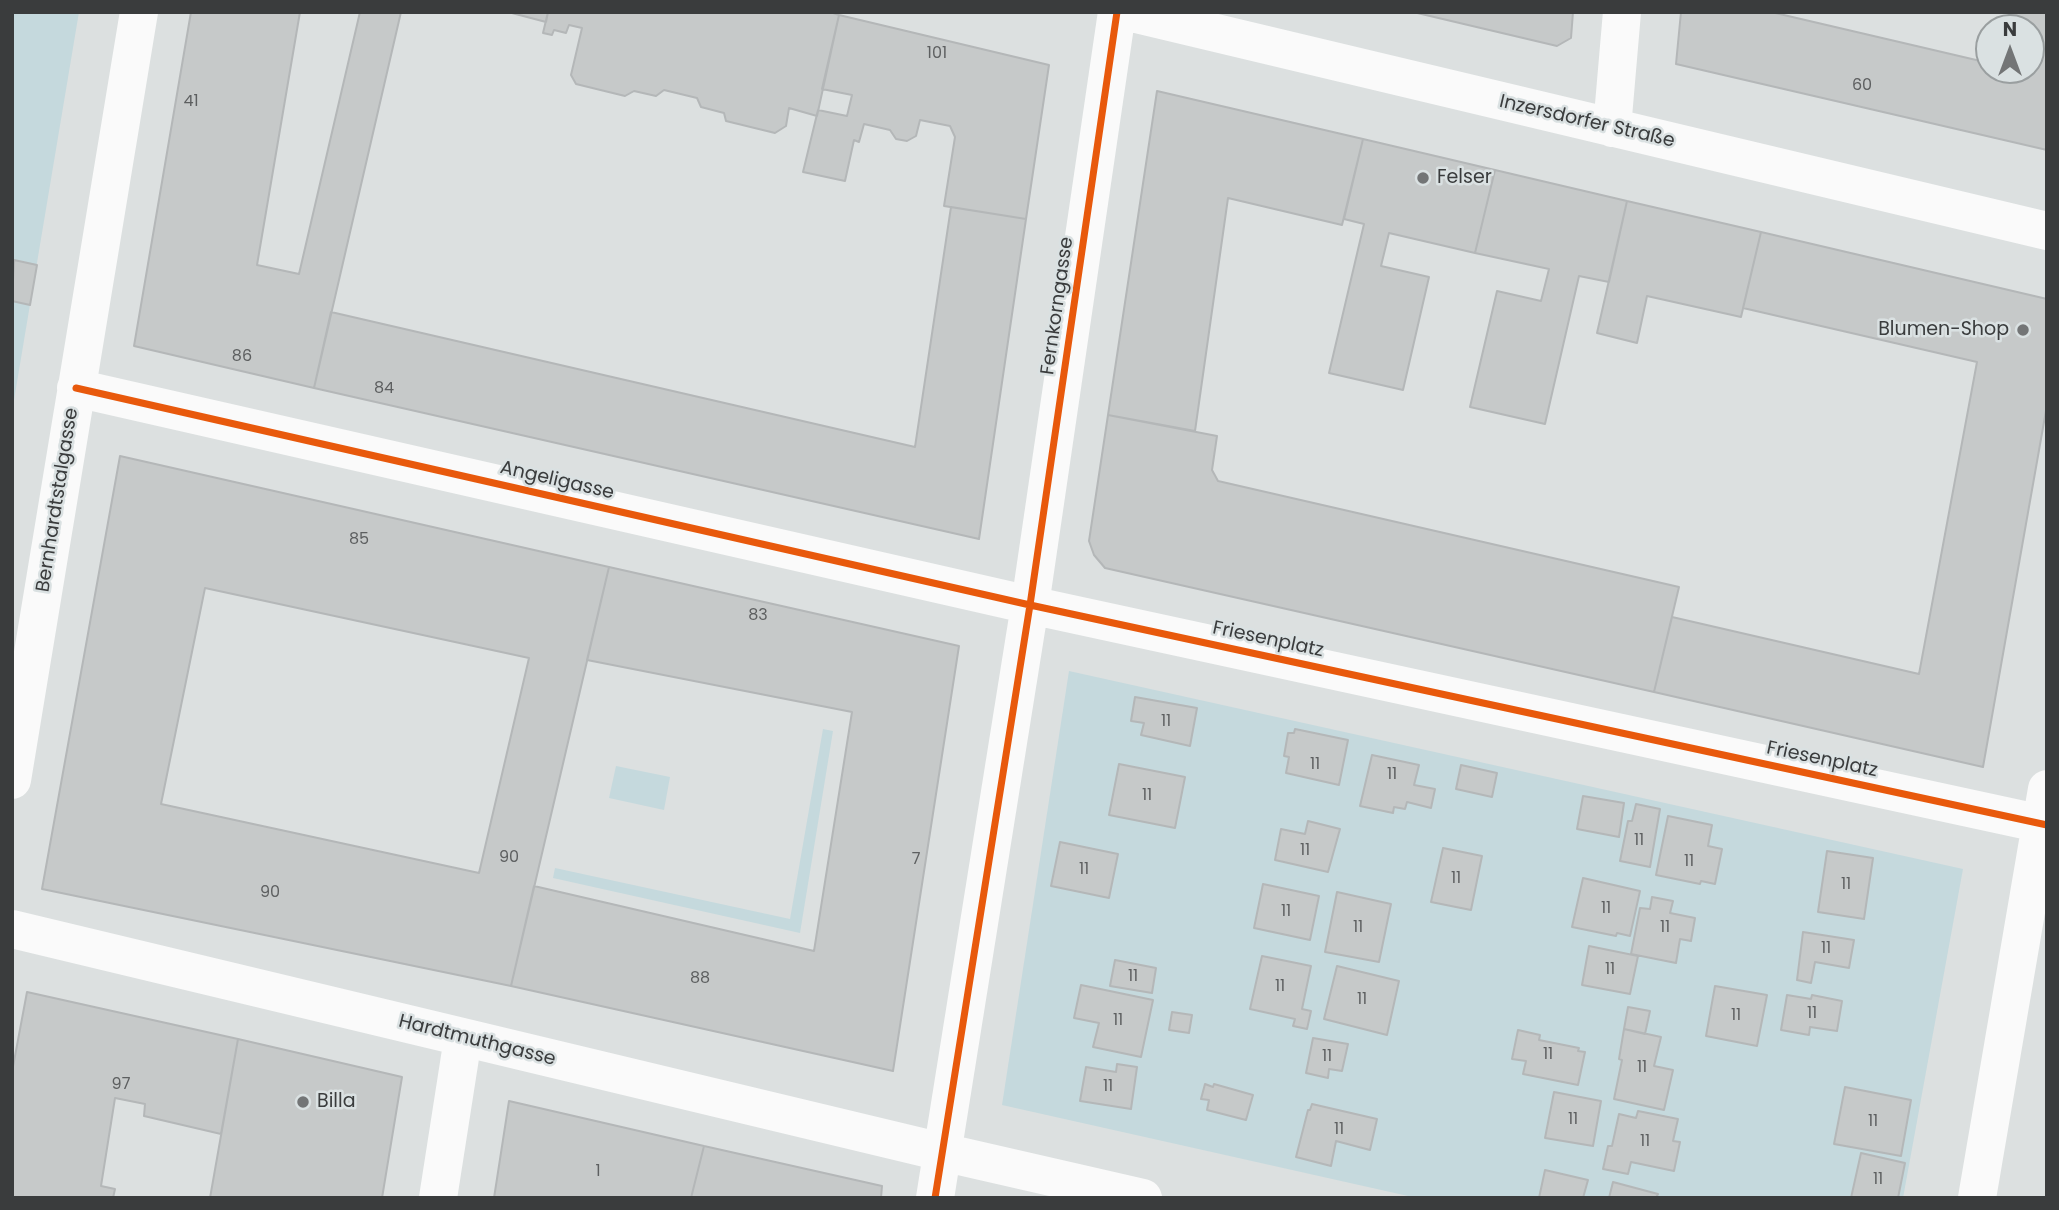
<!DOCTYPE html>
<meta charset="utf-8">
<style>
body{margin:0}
#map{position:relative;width:2059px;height:1210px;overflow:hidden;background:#dce0e0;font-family:Poppins,sans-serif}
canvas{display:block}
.frame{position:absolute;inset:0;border:14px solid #3a3c3d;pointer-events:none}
.north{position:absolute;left:1975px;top:14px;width:70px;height:70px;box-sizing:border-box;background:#dae1e2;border:2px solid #9a9fa0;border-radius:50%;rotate:0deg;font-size:19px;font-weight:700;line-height:28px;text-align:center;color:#3a3c3d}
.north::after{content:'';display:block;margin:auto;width:24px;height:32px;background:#737576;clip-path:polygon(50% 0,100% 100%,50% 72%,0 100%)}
</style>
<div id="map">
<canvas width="2059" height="1210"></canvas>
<div class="frame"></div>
<div class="north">N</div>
</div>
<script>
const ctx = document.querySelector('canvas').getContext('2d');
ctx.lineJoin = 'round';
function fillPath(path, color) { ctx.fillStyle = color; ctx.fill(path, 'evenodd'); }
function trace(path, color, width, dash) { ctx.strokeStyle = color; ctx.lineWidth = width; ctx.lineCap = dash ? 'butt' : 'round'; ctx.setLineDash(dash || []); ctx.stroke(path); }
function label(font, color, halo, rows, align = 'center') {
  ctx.font = font + ' Poppins,sans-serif'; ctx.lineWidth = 5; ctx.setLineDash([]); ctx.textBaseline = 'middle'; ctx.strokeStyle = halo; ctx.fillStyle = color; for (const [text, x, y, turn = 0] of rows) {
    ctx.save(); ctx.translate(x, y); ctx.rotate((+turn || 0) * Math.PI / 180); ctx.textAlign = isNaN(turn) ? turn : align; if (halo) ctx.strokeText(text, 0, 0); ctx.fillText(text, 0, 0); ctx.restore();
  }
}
fillPath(new Path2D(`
 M12,12H79L12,412Z
 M1069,671L1963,869L1903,1198H1417L1002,1105Z
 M823,729L833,731L800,933L553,878L555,868L790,919Z
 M616,766L670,777L664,810L609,798Z`), '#c5d9dd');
const building = new Path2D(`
 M191,12H300L257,265L299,274L360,12H401L314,388L134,346Z
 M508,12H548L546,22Z
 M548,12H830L839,15L817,116L789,108L786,126L775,133L726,121L724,113L701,107L697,98L664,90L656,96L634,91L625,96L576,84L571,75L582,28L569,25L566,33L554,30L552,35L543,33Z
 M1413,12H1573L1571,38L1557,46Z
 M1681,12H1771L1989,63V70L2030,72L2031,28H2007L2009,12H2047V150L1676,64Z
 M839,15L1049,65L1026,219L944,206L955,137L950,126L920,120L916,136L907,141L896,139L890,130L864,124L859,142L854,140L845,181L803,172L818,110L847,116L852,95L822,89Z
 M1157,91L1363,139L1342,225L1228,198L1195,431L1108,415Z
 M1363,139L1495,170L1475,253L1389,233L1381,266L1429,277L1403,390L1329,373L1364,224L1344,219Z
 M1495,170L1627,201L1609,282L1579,276L1545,424L1470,407L1497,291L1541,301L1549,269L1475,253Z
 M1627,201L1761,232L1741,317L1647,296L1637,343L1597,333Z
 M951,207L1026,219L979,539L314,388L331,312L915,447Z
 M1761,232L2047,299V405L1983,767L1654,692L1672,617L1919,674L1977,362L1743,308Z
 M14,260L37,265L30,305L12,301Z
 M1108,415L1217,436L1212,470L1218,481L1679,587L1654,692L1105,568L1094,555L1089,541Z
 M120,456L609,567L511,986L42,889ZM205,588L529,658L479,873L161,804Z
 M609,567L959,646L893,1071L511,986L534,886L814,951L852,712L587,660Z
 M1135,697L1197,708L1190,746L1141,735L1144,723L1131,721Z
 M1295,729L1348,740L1339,785L1286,773L1289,757L1284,756L1288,733H1294Z
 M1372,755L1419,765L1414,785L1435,789L1431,808L1407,802L1405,809L1394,807L1393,813L1360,806Z
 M1119,764L1185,777L1175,828L1109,815Z
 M1461,765L1497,773L1492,797L1456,789Z
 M1583,796L1624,803L1619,837L1577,829Z
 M1636,804L1660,809L1650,867L1620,861L1628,821H1632Z
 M1668,816L1712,825L1708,846L1722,849L1715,884L1701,881L1700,884L1656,875Z
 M1308,821L1340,829L1328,872L1275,860L1281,829L1305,834Z
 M1060,842L1118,854L1109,898L1051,886Z
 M1443,848L1482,856L1471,910L1431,902Z
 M1827,851L1873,858L1864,919L1818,912Z
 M1583,878L1640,891L1630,936L1617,933L1616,936L1572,927Z
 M1263,884L1319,896L1310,940L1254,928Z
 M1337,892L1391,904L1379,962L1325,952Z
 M1652,897L1673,901L1670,913L1695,918L1691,941L1680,939L1676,963L1631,954L1640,908L1650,909Z
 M1803,932L1854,940L1849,968L1815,962L1811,983L1797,980Z
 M1589,946L1638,956L1630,994L1582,985Z
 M1262,956L1311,966L1302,1009L1311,1011L1307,1029L1293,1026L1295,1019L1250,1009Z
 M1115,960L1156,968L1152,993L1110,986Z
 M1337,966L1399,981L1387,1035L1324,1019Z
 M1081,985L1153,1000L1141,1057L1093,1047L1099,1023L1074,1018Z
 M1715,986L1767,995L1757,1046L1706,1036Z
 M27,992L238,1039L221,1134L144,1116L145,1104L115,1098L101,1186L115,1189L113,1198H12V1072Z
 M1787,995L1811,999L1812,995L1842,1001L1837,1031L1810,1027L1809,1035L1781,1030Z
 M1628,1007L1650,1011L1645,1034L1624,1029Z
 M1172,1012L1192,1015L1189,1033L1169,1030Z
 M1624,1029L1661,1037L1654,1066L1673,1070L1664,1110L1614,1099L1622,1060L1619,1059Z
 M1518,1030L1540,1035L1539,1040L1579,1048L1578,1051L1585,1052L1578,1085L1523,1074L1526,1061L1512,1059Z
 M1313,1038L1348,1044L1342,1071L1329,1069L1328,1078L1306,1073Z
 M238,1039L402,1077L382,1198H210Z
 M1117,1064L1137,1067L1131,1109L1080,1101L1086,1067L1116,1072Z
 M1205,1084L1213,1087L1214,1084L1253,1095L1246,1120L1207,1110L1209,1100L1201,1099Z
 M1845,1087L1911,1100L1901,1156L1834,1144Z
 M1554,1092L1601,1101L1593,1146L1545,1138Z
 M509,1101L704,1146L691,1198H494Z
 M1312,1104L1377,1119L1370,1150L1336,1141L1331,1166L1296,1157L1308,1110H1310Z
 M1638,1111L1678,1119L1673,1141L1680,1142L1674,1171L1631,1162L1628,1174L1603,1169L1608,1146H1612L1619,1114L1636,1118Z
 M704,1146L882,1186L881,1198H691Z
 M1861,1153L1905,1163L1898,1198H1851Z
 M1545,1170L1588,1180L1583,1198H1539Z
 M1613,1182L1658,1194L1656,1198H1609Z`);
fillPath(building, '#c6c9c9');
trace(building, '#b4b7b8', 2);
trace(new Path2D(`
 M1128,12L2047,231
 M1612,128L1622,12
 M76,388L1030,605L2047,825
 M12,780L139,12
 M12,929L942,1152L1143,1198
 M438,1198L463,1038
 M935,1198L1030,605L1117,12
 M1977,1198L2047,789`), '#fafafa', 38);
trace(new Path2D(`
 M76,388L1030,605L2047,825
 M935,1198L1030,605L1117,12`), '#e8590c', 7);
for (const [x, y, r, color] of [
 [1423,178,7,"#737576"],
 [2023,330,7,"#737576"],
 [303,1102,7,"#737576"]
]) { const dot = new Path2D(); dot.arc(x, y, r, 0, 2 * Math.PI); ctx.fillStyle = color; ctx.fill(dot); trace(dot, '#dae1e2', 2.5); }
label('16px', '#5d5f60', null, [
 ["101",937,54],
 ["60",1862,86],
 ["41",191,102],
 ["86",242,357],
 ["84",384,389],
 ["85",359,540],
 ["83",758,616],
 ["11",1166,722],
 ["11",1315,765],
 ["11",1392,775],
 ["11",1147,796],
 ["11",1639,841],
 ["11",1305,851],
 ["90",509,858],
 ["7",916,860],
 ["11",1689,862],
 ["11",1084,870],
 ["11",1456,879],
 ["11",1846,885],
 ["90",270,893],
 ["11",1606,909],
 ["11",1286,912],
 ["11",1358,928],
 ["11",1665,928],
 ["11",1826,949],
 ["11",1610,970],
 ["11",1133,977],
 ["88",700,979],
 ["11",1280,987],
 ["11",1362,1000],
 ["11",1812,1014],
 ["11",1736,1016],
 ["11",1118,1021],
 ["11",1548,1055],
 ["11",1327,1057],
 ["11",1642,1068],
 ["97",121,1085],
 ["11",1108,1087],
 ["11",1573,1120],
 ["11",1873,1122],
 ["11",1339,1130],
 ["11",1645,1142],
 ["1",598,1172],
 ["11",1878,1180]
]);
label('19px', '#3a3c3d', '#dae1e2', [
 ["Inzersdorfer Straße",1587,122,13],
 ["Fernkorngasse",1058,306,-82],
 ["Angeligasse",557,481,13],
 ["Bernhardtstalgasse",58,500,-81],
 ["Friesenplatz",1268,640,12],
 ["Friesenplatz",1822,760,12],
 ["Hardtmuthgasse",477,1041,14]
]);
label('19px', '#3a3c3d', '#dae1e2', [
 ["Felser",1437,178],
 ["Blumen-Shop",2009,330,"right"],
 ["Billa",317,1102]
], 'left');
</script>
